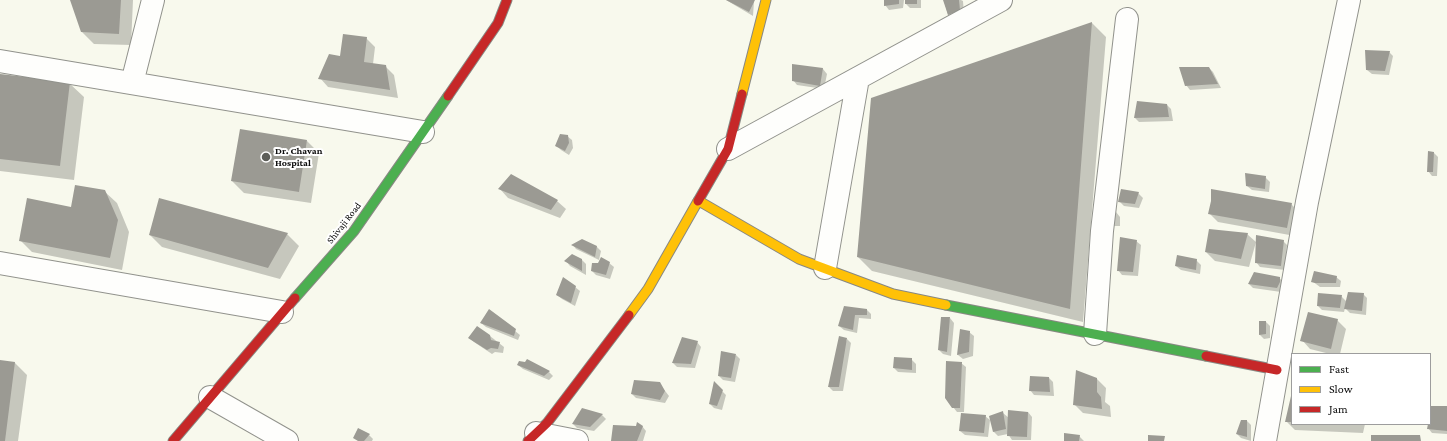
<!DOCTYPE html>
<style>
body{margin:0}
#map{position:relative;width:1447px;height:441px;overflow:hidden;background:#f8f9ed;font-family:"Crimson Pro",serif}
canvas{display:block}
.legend{position:absolute;left:1291px;top:353px;width:140px;height:72px;box-sizing:border-box;background:#fff;border:1px solid #9d9d9d;margin:0;padding:5px 7px;list-style:none;font-size:12px;color:#0a0a0a}
.legend li{display:flex;align-items:center;gap:8px;height:20px}
.legend b{width:20px;border:1px solid #9d9d9d}
</style>
<div id="map">
<canvas width="1447" height="441"></canvas>
<ul class="legend">
<li><b style="height:5px;background:#4caf50"></b>Fast</li>
<li><b style="height:5px;background:#ffc107"></b>Slow</li>
<li><b style="height:5px;background:#c62828"></b>Jam</li>
</ul>
</div>
<script>
const ctx = document.querySelector('canvas').getContext('2d');
ctx.lineJoin = 'round';
function fillPath(path, color) { ctx.fillStyle = color; ctx.fill(path, 'evenodd'); }
function trace(path, color, width, dash) { ctx.strokeStyle = color; ctx.lineWidth = width; ctx.lineCap = dash ? 'butt' : 'round'; ctx.setLineDash(dash || []); ctx.stroke(path); }
function label(font, color, halo, rows, align = 'center') {
  ctx.font = font + ' "Crimson Pro",serif'; ctx.lineWidth = 4; ctx.setLineDash([]); ctx.textBaseline = 'middle'; ctx.strokeStyle = halo; ctx.fillStyle = color; for (const [text, x, y, turn = 0] of rows) {
    ctx.save(); ctx.translate(x, y); ctx.rotate((+turn || 0) * Math.PI / 180); ctx.textAlign = isNaN(turn) ? turn : align; if (halo) ctx.strokeText(text, 0, 0); ctx.fillText(text, 0, 0); ctx.restore();
  }
}
fillPath(new Path2D(`
 M71,0H133L131,45L94,44L82,32Z
 M726,0H752L754,1L753,16Z
 M885,0H904L903,8L889,10L885,5Z
 M906,0H921V8H910L906,4Z
 M944,0H961L963,1L964,14L953,19L948,15Z
 M1092,23L1106,37L1083,322L872,271L858,257L872,99Z
 M366,38L375,47L373,64L385,66L394,75L398,98L328,87L320,78L341,57Z
 M1389,52L1393,56L1389,75L1372,74L1367,70Z
 M793,65L823,69L827,74L824,89L797,85L793,80Z
 M1209,68L1213,72L1221,88L1190,90L1186,85Z
 M0,75L69,83L84,97L74,180L0,171Z
 M1167,105L1171,109L1173,121L1139,122L1135,118Z
 M567,136L572,140L573,148L569,155L561,150L556,145Z
 M307,141L319,153L311,203L244,193L232,181Z
 M1434,153L1438,157L1437,176H1432L1428,171Z
 M511,175L557,201L566,209L560,218L508,198L500,189Z
 M1265,177L1270,182L1269,192L1252,190L1247,186Z
 M104,191L117,203L129,232L122,270L32,252L20,240L72,208Z
 M1138,193L1143,198L1139,208L1124,206L1119,201Z
 M1291,204L1300,213L1295,236L1218,222L1209,213Z
 M1109,212H1116L1120,217V226H1114L1110,222Z
 M287,234L299,246L280,279L162,247L150,235Z
 M1247,234L1256,242L1249,267L1215,261L1206,252Z
 M1136,241L1141,245L1138,276L1122,275L1118,270Z
 M1283,241L1287,245L1285,270L1260,267L1256,262Z
 M573,245L596,246L601,251L599,260L576,249Z
 M582,260L586,264V275L570,266L566,261Z
 M1196,260L1201,265L1200,274L1181,270L1176,266Z
 M609,263L614,267L610,279L596,275L592,271Z
 M1254,273L1279,278L1284,282L1281,292L1253,288L1249,284Z
 M1336,277L1341,281L1340,287H1320L1312,281Z
 M575,287L580,291L575,306L562,299L557,295Z
 M1363,294L1367,298L1366,315L1350,313L1345,308L1344,312L1322,310L1318,306L1341,296L1347,302Z
 M844,308L867,310L871,314V319L859,318L857,333L844,330L839,326Z
 M489,310L520,335L518,340L486,327L481,323Z
 M950,318L954,323L951,356L943,354L939,350Z
 M1337,320L1346,329L1340,354H1330L1310,349L1302,340Z
 M1260,322H1266L1270,326V338L1264,339L1260,335Z
 M961,330L969,332L974,336L973,356L963,359L958,355Z
 M490,336L504,347L503,353L495,352L492,354L474,342L469,338Z
 M847,339L851,343L843,391H833L829,387Z
 M697,342L701,347L695,368L677,367L673,363Z
 M736,355L740,359L735,382L723,380L719,376Z
 M911,359L916,364V373L898,372L894,368Z
 M527,360L549,372L553,376L549,380L523,369L518,365L525,363Z
 M0,361L15,363L27,375L18,441H0Z
 M961,363L966,367L964,412H957L953,407Z
 M1049,378L1053,382L1054,396L1034,395L1030,390Z
 M1097,379L1106,388L1105,402L1110,406L1111,417L1083,413L1074,404Z
 M659,383L669,396L665,403L636,398L632,394Z
 M714,383L726,395L722,410L714,408L710,404Z
 M1292,398V424H1365L1363,433L1295,430L1286,421Z
 M1447,407V434L1432,433L1428,428L1429,424H1430V415Z
 M1028,412L1032,417L1031,440H1012L1008,434L998,436L994,432L990,416L1003,413L1009,418Z
 M602,415L606,419L594,431L577,428L573,424Z
 M985,416L990,420L988,437L965,435L960,431Z
 M1247,421L1251,425V441L1241,438L1237,434Z
 M642,426L646,431L643,441H612Z
 M369,435L373,439L372,441H358Z
 M1079,436L1084,441H1065Z`), '#0003');
fillPath(new Path2D(`
 M70,0H121L119,34L81,32Z
 M726,0H755L749,12Z
 M884,0H899V4L884,6Z
 M905,0H917V4H905Z
 M943,0H959L960,10L948,15Z
 M1092,22L1070,309L857,257L871,98Z
 M343,34L367,37L364,62L386,65L390,90L318,79L329,54L340,56Z
 M1365,50L1390,51L1385,71L1366,70Z
 M792,64L823,68L820,86L792,81Z
 M1179,67H1209L1218,84L1185,86Z
 M0,74L70,82L60,166L0,159Z
 M1137,101L1167,104L1169,117L1134,118Z
 M240,129L307,140L299,192L231,181Z
 M560,134L568,135L569,143L565,151L555,146Z
 M1428,151L1434,152L1433,172H1427Z
 M1245,173L1266,176L1265,189L1246,186Z
 M511,174L558,200L551,210L498,189Z
 M75,185L105,190L118,220L110,258L19,241L27,198L71,207Z
 M1121,189L1139,192L1135,204L1118,202Z
 M1211,189L1292,203L1287,228L1208,214L1211,201Z
 M159,198L288,233L268,268L149,235Z
 M1209,229L1248,233L1241,259L1205,252Z
 M1256,235L1284,240L1281,266L1255,263Z
 M1120,237L1137,240L1133,272L1117,271Z
 M582,239L597,246L595,257L571,245Z
 M572,254L582,259V271L564,261Z
 M1177,255L1197,259L1196,270L1175,266Z
 M601,257L610,262L606,275L591,271L592,263H598Z
 M1314,271L1337,276L1336,283H1315L1311,282Z
 M1254,272L1280,277V282L1277,288L1248,284Z
 M563,277L576,286L571,303L556,295Z
 M1348,292L1364,293L1362,311L1344,309Z
 M1318,293L1342,295L1340,308L1317,306Z
 M844,306L867,309V315H855L853,330L838,326Z
 M489,309L516,329L514,336L480,323Z
 M1308,312L1338,319L1331,349L1300,341Z
 M941,317H950L947,352L938,350Z
 M1259,321H1266V334L1259,335Z
 M477,326L490,335L491,340L500,342L498,349L491,348L487,350L468,338Z
 M960,329L970,331L969,352L957,355Z
 M839,336L847,338L839,387H828Z
 M682,337L698,341L691,364L672,363Z
 M721,351L736,354L731,378L718,376Z
 M894,357L912,358V370L893,368Z
 M527,359L550,371L544,376L517,365L519,361L525,362Z
 M0,360L15,362L5,441H0Z
 M946,361L962,362L960,408H952L945,398Z
 M1076,370L1097,378V392L1101,397L1102,409L1073,405Z
 M1030,376L1049,377L1050,392L1029,391Z
 M634,380L660,382L665,391L660,400L631,394Z
 M714,381L723,390L717,406L709,404Z
 M1291,396L1292,422H1285Z
 M1430,406H1447V431L1427,429L1428,424H1430Z
 M582,408L603,414L590,427L572,424Z
 M1008,410L1028,412L1027,437L1007,436Z
 M1003,411L1006,429L993,432L989,416Z
 M961,413L986,415L984,433L959,431Z
 M1241,420H1247V437L1236,434Z
 M637,422L643,426L637,441H611L613,425L636,426Z
 M358,428L370,434L364,441H358L353,438Z
 M1064,433L1080,435L1079,441H1064Z
 M1148,435L1165,436L1164,441H1148Z
 M1371,435H1420L1421,441H1371Z`), '#9b9a93');
const street = new Path2D(`
 M0,61L423,132
 M132,83L153,0
 M728,149L1001,0
 M0,263L282,312
 M825,268L858,78
 M1095,334L1102,231L1127,19
 M210,397L287,441
 M536,433L577,441
 M1265,441L1307,202L1349,0`);
const fast = new Path2D(`
 M295,298L354,231L448,96
 M946,305L1206,356`);
const slow = new Path2D(`
 M742,94L766,0
 M699,201L799,259L893,294L946,305
 M629,315L648,289L698,201`);
const jam = new Path2D(`
 M448,96L498,23L507,0
 M698,201L728,149L742,94
 M1206,356L1277,370
 M173,441L295,298
 M528,441L547,423L629,315`);
trace(street, '#91928c', 24);
trace(fast, '#888883', 11);
trace(slow, '#888883', 11);
trace(jam, '#888883', 11);
trace(street, '#fefefc', 22);
trace(fast, '#4caf50', 9);
trace(slow, '#ffc107', 9);
trace(jam, '#c62828', 9);
for (const [x, y, r, color] of [
 [266,157,5,"#5d5e59"]
]) { const dot = new Path2D(); dot.arc(x, y, r, 0, 2 * Math.PI); ctx.fillStyle = color; ctx.fill(dot); trace(dot, '#fff', 1.5); }
label('bold 10px', '#0a0a0a', '#fff', [
 ["Dr. Chavan",275,151],
 ["Hospital",275,163]
], 'left');
label('10px', '#0a0a0a', '#fff', [
 ["Shivaji Road",344,223,-52]
]);
</script>
